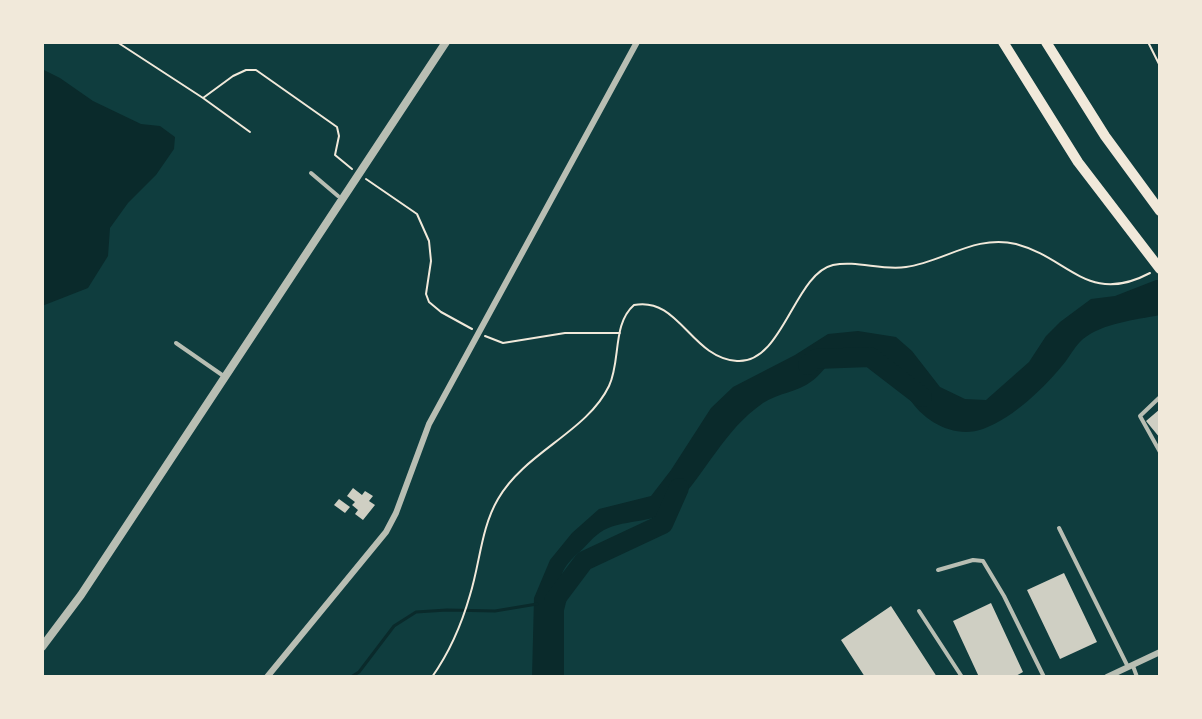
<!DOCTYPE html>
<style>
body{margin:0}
#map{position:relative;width:1202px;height:719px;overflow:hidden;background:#0f3d3e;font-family:"Roboto Serif",serif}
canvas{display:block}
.frame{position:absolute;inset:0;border:44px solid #f1e9da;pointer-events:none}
</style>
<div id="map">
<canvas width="1202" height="719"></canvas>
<div class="frame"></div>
</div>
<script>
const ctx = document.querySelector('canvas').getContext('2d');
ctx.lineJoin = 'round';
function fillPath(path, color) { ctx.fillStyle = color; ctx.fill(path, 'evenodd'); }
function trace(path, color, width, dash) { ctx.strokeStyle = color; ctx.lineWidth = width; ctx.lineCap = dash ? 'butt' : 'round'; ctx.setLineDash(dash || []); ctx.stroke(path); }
fillPath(new Path2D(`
 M42,69L60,78L93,101L141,124L160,126L175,137L174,149L156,175L128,203L110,228L108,256L88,288L42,306Z
 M1156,280H1160V315C1135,320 1103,323 1083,339C1076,345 1071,354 1066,361C1045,387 1015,417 983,429C955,439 924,422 909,398C894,372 891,354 855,351C834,350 827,370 812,381C798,392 778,393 763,403C723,431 707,472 675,505C657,525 627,518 604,530C593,536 587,546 577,554C567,564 558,573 562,588L569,590L552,660V677H532L534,598L550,560L572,533L599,509L651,496L671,470L711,408L733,387L795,355L828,334L858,331L896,337L912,351L940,387L965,399L986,400L1029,362L1046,336L1060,322L1091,299L1115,296Z`), '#0a2a2b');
trace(new Path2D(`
 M351,677L359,672L394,626L416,612L447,610L495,611L537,604`), '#0a2a2b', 3);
trace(new Path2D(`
 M808,365L816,359L870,357L922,397
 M554,677V601L584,561L663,524L679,488`), '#0a2a2b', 20);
fillPath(new Path2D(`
 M1160,409V438L1146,421Z
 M353,488L362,495L365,491L373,496L369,501L375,505L363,520L355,514L358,510L352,505L355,502L347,496Z
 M339,499L350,507L345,513L334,505Z
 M1064,573L1097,642L1060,659L1027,590Z
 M991,603L1023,672L1014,677H979L953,621Z
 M891,606L937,677H865L841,640Z`), '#cfcfc3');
trace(new Path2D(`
 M117,42L203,98L233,76L246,70H256L337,127L339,136L335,155L352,169
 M1148,42L1160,66
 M203,98L250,132
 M366,179L417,214L429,241L431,261L426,294L429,302L441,312L472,329
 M485,336L503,343L565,333H620
 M432,677C449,653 462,623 470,595C480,563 481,528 498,499C525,452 587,432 609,386C621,361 612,324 634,305C679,296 691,358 737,361C783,364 794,274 833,265C857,260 882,271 906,267C943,262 976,234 1016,244C1069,258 1088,306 1150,273`), '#f1e9da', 2);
trace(new Path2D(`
 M311,173L338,196
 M176,343L225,377
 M1160,397L1140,416L1160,452
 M1059,528L1128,667
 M938,570L973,560L983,561L1004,596L1044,677
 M919,611L962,677
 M1133,666L1137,677`), '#b8beb3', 4);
trace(new Path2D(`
 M267,677L386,532L396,513L429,424L637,42
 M1107,677L1160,652`), '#b8beb3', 6);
trace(new Path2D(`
 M42,647L81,595L446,42`), '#b8beb3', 8);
trace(new Path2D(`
 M1003,42L1078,162L1160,269
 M1046,42L1105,136L1160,211`), '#f1e9da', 10);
</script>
